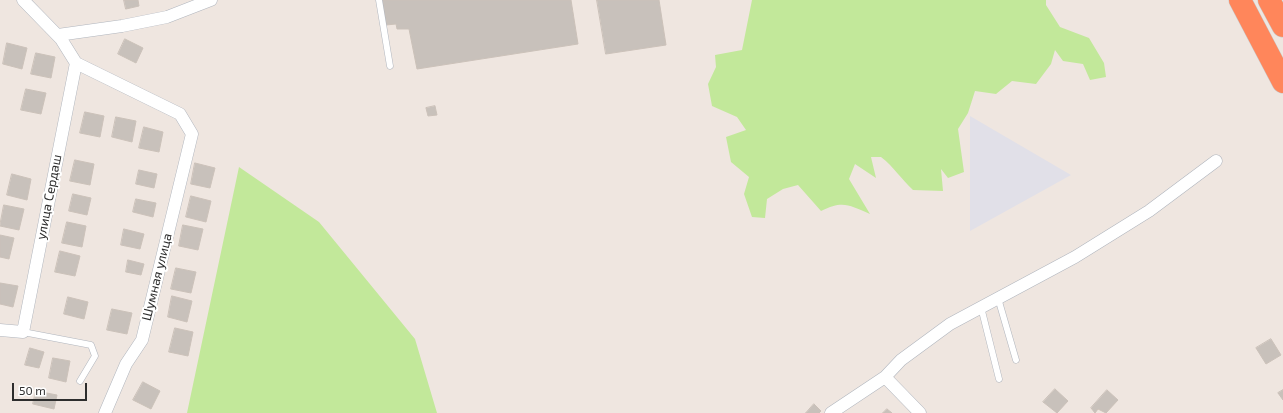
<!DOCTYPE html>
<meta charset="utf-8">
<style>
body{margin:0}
#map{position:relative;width:1283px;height:413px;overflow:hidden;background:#efe6e0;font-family:"Exo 2",sans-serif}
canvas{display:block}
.scale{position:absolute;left:12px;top:383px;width:75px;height:18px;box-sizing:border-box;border:2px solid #2d2d2d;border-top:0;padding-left:5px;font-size:12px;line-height:14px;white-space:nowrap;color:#2d2d2d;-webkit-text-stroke:3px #fff;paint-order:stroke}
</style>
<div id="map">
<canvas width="1283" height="413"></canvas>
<div class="scale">50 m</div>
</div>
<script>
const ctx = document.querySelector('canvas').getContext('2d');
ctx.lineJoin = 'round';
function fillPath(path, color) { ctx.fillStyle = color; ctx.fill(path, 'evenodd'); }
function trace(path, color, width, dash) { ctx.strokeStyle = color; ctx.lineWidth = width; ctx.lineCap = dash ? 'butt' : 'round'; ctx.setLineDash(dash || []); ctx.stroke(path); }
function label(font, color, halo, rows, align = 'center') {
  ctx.font = font + ' "Exo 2",sans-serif'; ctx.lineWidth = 4; ctx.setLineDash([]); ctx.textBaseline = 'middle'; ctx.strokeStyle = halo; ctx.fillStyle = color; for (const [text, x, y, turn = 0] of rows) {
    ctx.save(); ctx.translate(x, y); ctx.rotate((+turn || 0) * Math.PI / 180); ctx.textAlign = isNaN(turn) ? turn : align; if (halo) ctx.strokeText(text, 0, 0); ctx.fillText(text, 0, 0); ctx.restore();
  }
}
fillPath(new Path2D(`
 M970,116L1071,175L970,231Z`), '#e1e0e8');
fillPath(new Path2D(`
 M752,0H1046V5L1060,27L1089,38L1104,63L1106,77L1090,80L1083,64L1063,61L1055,50L1051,64L1036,84L1012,81L996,94L975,91L968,113L958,129L964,172L948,178L941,169L943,191L913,190C901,179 894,167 881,157H871L876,178L855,164L849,179L870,214C849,205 843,200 821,211L798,185L783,189L767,199L765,218L752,217L744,194L749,177L731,162L726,137L746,130L737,117L712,106L708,84L716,67L715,55L742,50Z
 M239,167L319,222L415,339L437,413H187Z`), '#c2e89a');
const building = new Path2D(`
 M124,0H138L139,6L126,9Z
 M381,0H571L578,44L417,69L409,29H397L396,24L386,25Z
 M597,0H659L666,45L606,54Z
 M125,39L143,48L136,63L118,54Z
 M7,43L27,48L22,69L3,64Z
 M36,53L55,57L51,78L31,74Z
 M26,89L46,93L41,114L21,110Z
 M435,106L437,115L428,116L426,108Z
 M85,112L104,116L100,137L80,133Z
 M116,117L136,121L132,142L112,137Z
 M144,127L163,132L159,152L139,148Z
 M75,160L94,164L90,185L70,181Z
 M195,163L215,168L210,188L191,184Z
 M139,170L157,174L154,188L136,184Z
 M12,174L31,179L27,200L7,195Z
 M73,194L91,198L87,215L69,211Z
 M191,196L211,201L206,222L186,217Z
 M136,199L156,203L153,217L133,212Z
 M4,205L24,209L19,230L0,226Z
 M67,222L86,226L82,247L62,243Z
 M183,225L203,229L198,250L179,246Z
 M124,229L144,234L140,249L121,245Z
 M0,235L14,238L9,259L0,257Z
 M60,251L80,256L75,276L55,272Z
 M128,260L144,264L141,275L126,272Z
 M176,268L196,272L191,293L171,289Z
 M0,283L18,286L13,307L0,304Z
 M172,296L192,301L187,322L168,317Z
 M68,297L88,302L84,319L64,314Z
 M112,309L132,313L127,334L107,330Z
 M175,328L193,332L188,356L169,352Z
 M1271,339L1281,355L1266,364L1256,348Z
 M30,348L44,352L39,368L25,365Z
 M53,358L70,361L66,382L49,378Z
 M143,382L160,391L151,409L133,400Z
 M1055,389L1068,401L1057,413L1043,402Z
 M1107,390L1118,400L1106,413L1098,409L1095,413L1091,408Z
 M1283,390V400L1278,393Z
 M36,391L57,395L54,409L33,404Z
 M814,404L821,411L819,413H806Z
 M887,409L892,413H883Z`);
fillPath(building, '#c8c1bb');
trace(building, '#cbc1b9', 1);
const lane = new Path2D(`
 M379,0L390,66
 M998,298L1016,360
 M981,307L999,379
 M23,332L91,345L95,356L80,381`);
const street = new Path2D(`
 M23,0L61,39L76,63L180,114L192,134L142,340L126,364L105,413
 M58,35L122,26L167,17L211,0
 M0,330L23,332L76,63
 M885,377L920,413
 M831,413L885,377L901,360L950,324L1075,257L1149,211L1216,161`);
const highway = new Path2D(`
 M1240,0L1283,82
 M1269,0L1283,26`);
trace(lane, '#b0b5bd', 7);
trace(street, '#b0b5bd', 13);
trace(highway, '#c8c8c8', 23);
trace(lane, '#fff', 6);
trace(street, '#fff', 12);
trace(highway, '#ff865b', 22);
label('13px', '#2d2d2d', '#fff', [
 ["улица Сердаш",49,197,-79],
 ["Шумная улица",157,277,-76]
]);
</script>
